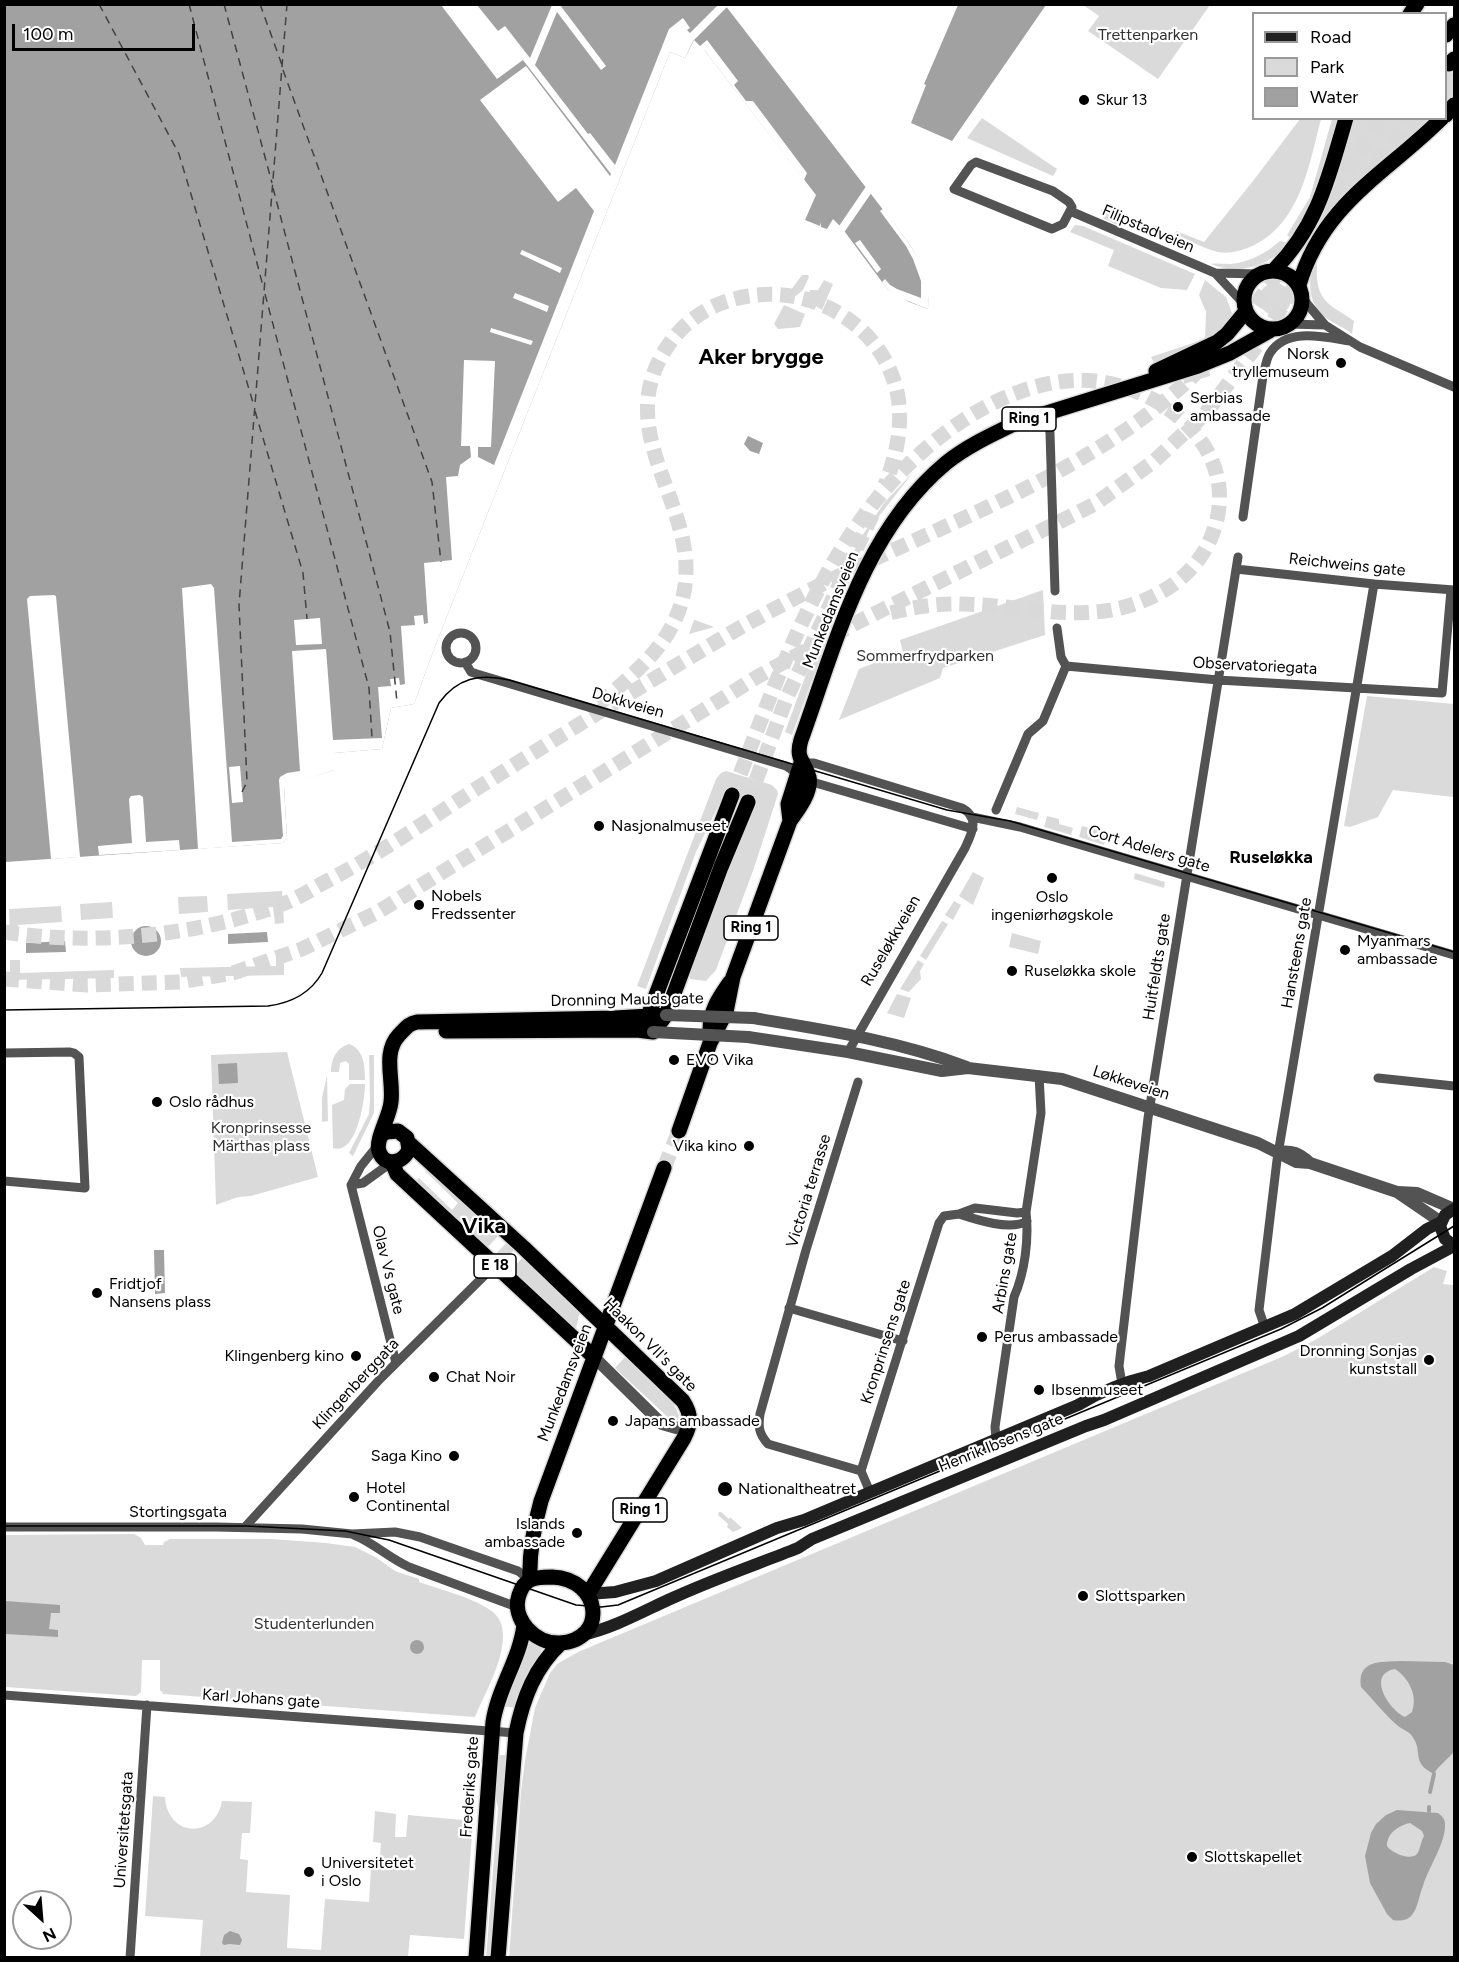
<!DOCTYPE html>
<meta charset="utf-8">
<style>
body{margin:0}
#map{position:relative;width:1459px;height:1962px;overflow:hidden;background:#fff;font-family:Figtree,sans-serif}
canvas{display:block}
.frame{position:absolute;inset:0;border:6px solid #000;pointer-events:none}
.legend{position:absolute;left:1252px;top:12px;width:195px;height:108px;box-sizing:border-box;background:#fff;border:2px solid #999;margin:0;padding:8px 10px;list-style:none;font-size:18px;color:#000}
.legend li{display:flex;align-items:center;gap:12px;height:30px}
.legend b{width:30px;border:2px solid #999}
.north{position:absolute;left:12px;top:1890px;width:60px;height:60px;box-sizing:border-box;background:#fff;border:2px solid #999;border-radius:50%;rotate:154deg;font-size:16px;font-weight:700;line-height:24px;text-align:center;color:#000}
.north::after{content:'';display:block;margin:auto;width:21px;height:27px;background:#000;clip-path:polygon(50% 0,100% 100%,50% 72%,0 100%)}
.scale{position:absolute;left:12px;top:24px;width:183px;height:27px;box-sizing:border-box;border:3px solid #000;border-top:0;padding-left:8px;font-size:18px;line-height:21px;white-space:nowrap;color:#000;-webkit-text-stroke:4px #fff;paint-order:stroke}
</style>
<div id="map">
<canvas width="1459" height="1962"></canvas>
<div class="frame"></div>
<ul class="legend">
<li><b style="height:8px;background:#202020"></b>Road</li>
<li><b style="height:16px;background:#dadada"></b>Park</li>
<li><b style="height:16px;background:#a1a1a1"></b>Water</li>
</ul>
<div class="north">N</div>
<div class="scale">100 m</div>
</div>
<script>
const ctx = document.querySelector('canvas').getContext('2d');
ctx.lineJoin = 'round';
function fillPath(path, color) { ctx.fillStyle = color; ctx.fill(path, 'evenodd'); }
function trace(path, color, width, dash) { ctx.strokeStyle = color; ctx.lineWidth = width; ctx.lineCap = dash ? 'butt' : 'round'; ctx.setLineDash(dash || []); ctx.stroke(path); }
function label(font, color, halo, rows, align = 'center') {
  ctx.font = font + ' Figtree,sans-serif'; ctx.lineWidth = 4.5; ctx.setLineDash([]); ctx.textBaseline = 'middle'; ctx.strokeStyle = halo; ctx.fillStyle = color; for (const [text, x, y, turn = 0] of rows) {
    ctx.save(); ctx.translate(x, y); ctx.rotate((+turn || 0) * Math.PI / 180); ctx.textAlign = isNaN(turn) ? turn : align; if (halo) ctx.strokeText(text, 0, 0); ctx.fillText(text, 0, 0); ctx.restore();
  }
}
fillPath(new Path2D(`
 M1083,5H1210L1158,79L1088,31L1099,16Z
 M1446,67L1454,74V98L1446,109Z
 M982,118L1057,169L1053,176L967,138Z
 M1300,119H1321C1309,165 1300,226 1250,247C1240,251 1228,254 1218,252C1204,249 1189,240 1175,234L1176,231L1204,242L1253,181Z
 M1332,119H1340L1316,196L1292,239L1287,235L1310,197Z
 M1352,119H1436L1310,250L1302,245Z
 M1101,210H1103L1127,220L1126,223L1117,225L1103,218Z
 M1075,225L1083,226L1195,274L1187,290L1161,288L1108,266L1114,250L1070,232Z
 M1280,241L1288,243C1271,266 1238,276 1211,264C1217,263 1224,264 1231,264C1250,262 1266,253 1280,241Z
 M1314,259C1319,265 1316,270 1317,278C1319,305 1337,308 1354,321L1352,334C1344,327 1334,324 1326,318C1307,304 1308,279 1314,259Z
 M802,275H808L809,277L803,290L796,296L788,294Z
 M824,280L833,284L822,310L806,300L810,290H818Z
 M1205,280L1226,297L1232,313L1225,326L1205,339L1206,312L1199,295Z
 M1259 299a16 16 0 1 1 32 0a16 16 0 1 1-32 0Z
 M784,305L805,314L800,327L778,329L774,324Z
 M1196,342L1198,344L1154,363L1151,357Z
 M1209,368L1210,376L1184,384L1183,376Z
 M914,471L870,528L849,579L792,735L785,732L839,584L853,553L862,536L884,503Z
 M1043,590L1045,635L943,668L940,678L839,720L859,669L903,652L900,640Z
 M694,620H695L714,627L689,634Z
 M1367,696L1454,704L1453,797L1393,790L1378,817L1350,827L1344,826Z
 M726,771L772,785L777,790L778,794L754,868L716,970L706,981L690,979V974L754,803L725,792L696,852L646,989L637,986L716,779L721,773Z
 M1017,807L1039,813L1037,820L1015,814Z
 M1047,816L1059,819V824L1073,828L1071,835L1044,827Z
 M1082,826L1108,833L1104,845L1079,837Z
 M1142,841L1170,850L1168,857L1140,849Z
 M973,872L984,878L973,905L959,896Z
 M1135,873L1165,882L1164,888L1134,879Z
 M282,891L284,923L275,924L273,907L228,910L227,894Z
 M207,896L208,912L179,914L178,897Z
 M954,901L961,905L953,920L945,915Z
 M112,902L113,918L81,920L80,904Z
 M61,906L62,922L18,925V936H10L9,909Z
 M942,921L948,924L926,960L920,956Z
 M1012,933L1041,941L1038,954L1009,947Z
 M276,950H284V975L181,977L180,968L276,966Z
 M10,960H20V973L114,970V978L10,980Z
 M918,960L924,964L920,971L921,979L909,992L900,989Z
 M897,994L911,998L904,1018L887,1013Z
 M349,1044C364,1049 365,1066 365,1080H349V1064L346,1061L340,1063L339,1072H331C331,1059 336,1048 349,1044Z
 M287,1052L318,1177L251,1196L238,1197L216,1205L211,1055Z
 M369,1055H374V1113L353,1156L349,1153L369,1114L370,1100Z
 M327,1075L328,1121L322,1122V1098Z
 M350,1084H365C365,1099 357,1156 333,1148L332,1105L344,1100L345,1089Z
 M428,1167L499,1235L486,1249L415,1182L419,1178L452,1210L458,1203L425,1171Z
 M507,1242L515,1249L501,1263L494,1256Z
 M523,1257L580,1311L575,1333L510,1271Z
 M1434,1267L1447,1271L1443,1284L1454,1285V1957L509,1958L521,1792L525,1760L535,1708L550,1673L557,1664L578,1652L1284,1356L1315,1340Z
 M625,1357L673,1403L679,1415L678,1420L672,1421L615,1368Z
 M719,1512H721L729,1519L730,1517L742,1528L733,1532L727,1527L728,1524L718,1515Z
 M134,1534L141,1538L145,1545H163L164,1542L170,1539H271L326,1543L355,1547L377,1558L395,1571L419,1579V1582C441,1590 475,1598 493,1612C520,1635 485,1692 475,1717L163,1694L160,1690V1660H142L141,1692L136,1696L5,1687L4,1535Z
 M529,1642L542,1649L516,1708L502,1706Z
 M497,1755H507L492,1957L486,1958L498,1808L494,1791Z
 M153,1796L165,1797C167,1837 215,1840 222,1801L252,1802L250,1833H242L240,1859L248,1860L246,1892L290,1895L287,1948L321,1950L325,1899L369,1902L371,1869H379L381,1843L373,1842L375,1811L396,1814L395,1837H406L408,1815L473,1821L464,1939L410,1935L408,1957H200L203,1920L145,1916Z`), '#dadada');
fillPath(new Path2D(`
 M5,5H725L908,242C922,264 930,282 928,309L909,302L888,290L842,228L833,219L827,229L821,227V222L820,226L805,220L816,195L705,51L694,40L685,58L670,52L434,649L414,704L391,708L382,749L334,753V770L284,786L287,838L283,843L5,862Z
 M958,5H1046L952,141L911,123L926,85L924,84Z
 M748,436L763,443L759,454L750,451L744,444Z
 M131 941a15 15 0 1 1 30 0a15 15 0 1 1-30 0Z
 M267,932L268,942L228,944V934Z
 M65,941L66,952L26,953V943Z
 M237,1063L238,1083L219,1084L218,1064Z
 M154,1250H164L165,1293L155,1294Z
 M5,1601L60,1605V1613H51L49,1629L58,1630V1637L5,1634Z
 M410 1647a7 7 0 1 1 14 0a7 7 0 1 1-14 0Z
 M1400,1661L1445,1662L1454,1665V1752L1437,1769L1434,1774C1410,1762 1424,1752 1412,1736C1409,1731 1401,1729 1397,1725C1384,1714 1373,1699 1361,1687C1357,1660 1380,1662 1400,1661ZM1395,1669C1409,1678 1418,1696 1412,1712L1405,1717C1389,1710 1366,1674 1395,1669Z
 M1397,1810L1438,1813C1442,1816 1445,1819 1445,1824C1446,1843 1428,1868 1423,1886C1419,1895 1418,1909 1411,1916C1406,1921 1400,1921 1393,1920L1387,1914L1370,1883L1365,1856L1371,1833L1376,1824L1386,1815ZM1410,1823L1422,1831L1424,1836C1421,1841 1420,1850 1417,1854C1411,1861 1391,1853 1387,1846C1387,1833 1398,1826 1410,1823Z
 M230,1931L239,1934L242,1940L240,1945L229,1944L224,1945L222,1943L224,1935Z`), '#a1a1a1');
fillPath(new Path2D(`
 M441,5H477L498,31L505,26L530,58L552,5H560L606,66L601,70L557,12L535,65L588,134L590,133L615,165L669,29L683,18L690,28L687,30L690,33L718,5H729L693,41L685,58L670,52L434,649L414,704L391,708L382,749L334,753V770L284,787L287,838L283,843L198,849L182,588L211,584L214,588L232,842L281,839L283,836L279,780L280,777L287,773L300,771L292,651L326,649L333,740L382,738L378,687L391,686L390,679L399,678L400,685L405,684L401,626L415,625L414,616L423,615L424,624L428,623L424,563L452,560L446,477L458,476L460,465L471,457L470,446H461L464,360L495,361L491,447H478V457L494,465L594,211L576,188L558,202L480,100L526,66L610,176L611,174L523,60L497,79Z
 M707,40L738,81L734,85L746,101H753L807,173L804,180L705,51L699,47Z
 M867,185L872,192L843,234L837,229Z
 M883,209L908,242L924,268L928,287V309L898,297L888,290L882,282L885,279L890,285L897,289L921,298V281L913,259L906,246L880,211Z
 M860,240L881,269L877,273L855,243Z
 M522,250L562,268L560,273L520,254Z
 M515,293L549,306L547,312L513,298Z
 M491,328L533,341L531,345L490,332Z
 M54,595L56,596L80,857L51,859L27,599L30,596Z
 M320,618L322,644L296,645L294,620Z
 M240,766L243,802L232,803L229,767Z
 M140,795L143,797L146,842L179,840L180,850L99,855L98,846L132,843L129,799L131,796Z`), '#fff');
trace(new Path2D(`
 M1430,1792L1434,1774
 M1429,1811V1807`), '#a1a1a1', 4);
trace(new Path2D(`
 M99,4L179,154L254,406
 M189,4L263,286
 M224,4L272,183
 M260,4L282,65
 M283,70L432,482L441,562
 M273,188L390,632L397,702
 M265,294L369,688L372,738
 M255,411L303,573L307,619
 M242,792L247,782L239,605L287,4`), '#424242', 1.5, [8, 6]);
trace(new Path2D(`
 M1365,181L1410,118
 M1320,209L1383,118
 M1243,324L1285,262
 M599,704C624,682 651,661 668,633C732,526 600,448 667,347C686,318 715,301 749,296C816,285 886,328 898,397C903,427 896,457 885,485
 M732,795C773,691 812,572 887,487C932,436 997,388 1066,381C1148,372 1248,445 1212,535C1203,559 1185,578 1163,591C1095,630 1033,605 961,604C936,603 910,608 886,614
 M748,802L787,697L873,513
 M4,932C92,946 197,936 280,905C295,900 309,891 323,883C374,857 421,825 468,794C556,738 646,683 736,630C791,599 849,570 907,544C1015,495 1124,448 1208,361
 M4,979L86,985L180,982L233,973L302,949L378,912L757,677L860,621L1095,504L1153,462L1206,413L1261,340L1303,273
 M664,1168L679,1131`), '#d9d9d9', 15, [15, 8]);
const trunk = new Path2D(`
 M1410,14L1417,4
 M1446,35L1454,25
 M1449,64L1454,59
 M1446,115L1454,105
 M1274,270C1318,226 1329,176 1346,118
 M1244 300a29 29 0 1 1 58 0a29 29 0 1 1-58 0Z
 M1299,285C1323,203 1386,174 1442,118
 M1156,371L1217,342L1227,334L1246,311
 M790,821L788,804L801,763
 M650,1023L648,1016L732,795
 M660,1023L666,1015L721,867L748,802
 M710,1030C710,1010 719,998 730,982
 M446,1031L637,1030L653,1032
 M679,1131L710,1043L726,1012L733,977L790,821C798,810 812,792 809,777C805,761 795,760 801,740C836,643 863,532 946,463C967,446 993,434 1018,422L1198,366L1230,353L1273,329
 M382,1135L386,1132L398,1131L407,1138L409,1149C404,1163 384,1168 379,1151C375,1140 390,1116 391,1102C394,1080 382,1053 399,1035C406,1028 408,1024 417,1022L615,1018L666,1015
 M409,1143L524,1248L683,1401C692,1415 691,1424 684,1438L588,1594
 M392,1162L397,1174L594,1357
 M552,1577C602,1579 608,1640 560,1643C535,1644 511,1619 519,1595C521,1589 524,1583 530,1580C536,1577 545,1577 552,1577Z
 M530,1580C529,1554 534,1526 541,1501L664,1168
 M476,1958L493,1722C498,1688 520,1659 524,1625
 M498,1958L516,1733C523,1698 535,1667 561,1643`);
trace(trunk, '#dbdbdb', 18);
trace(new Path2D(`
 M976,162L1053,191L1069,202L1072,207L1063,224L1052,229L954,189L971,165Z
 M1070,211L1215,273L1260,274
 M1215,273L1244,304
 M1303,299L1325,325L1360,347L1454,387
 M1289,324L1325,325
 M1047,414L1050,433L1055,591
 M1243,517L1263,376C1265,369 1266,359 1270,353C1287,327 1324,337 1350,341
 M1236,569L1374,584L1454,590
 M1057,628L1061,657L1066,666
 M446 648a15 15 0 1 1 30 0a15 15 0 1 1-30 0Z
 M465,662L471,672L477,674L786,766L809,781L973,829
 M1066,666L1218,680L1442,693L1451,590
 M800,763H814L962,808C980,818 972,833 965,848L848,1052
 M996,810L1028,734L1043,721L1066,666
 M972,817L1020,827L1454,955
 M4,1053L70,1052L74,1053L79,1057L85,1188L4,1181
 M1378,1078L1454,1086
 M858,1082L806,1250L760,1414C758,1427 759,1434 768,1444L861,1471
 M351,1185L396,1363
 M351,1185L363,1183L392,1162
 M351,1185L361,1166L378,1145
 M959,1214C977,1220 1011,1231 1027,1221
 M789,1308L903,1341
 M1265,1328L1259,1310L1277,1160L1374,584
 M1122,1384L1119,1366L1148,1118L1238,557
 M996,1439L995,1427L1014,1297C1025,1272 1029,1239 1026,1212L1041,1113L1039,1075
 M870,1492L861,1471L939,1223L944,1216L959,1214L975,1208L1017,1213L1026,1212
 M4,1527H216L302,1529L352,1534L395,1532L420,1537L518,1571L530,1580
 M245,1527L380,1379L494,1266
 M354,1535C374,1543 389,1558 409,1567L517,1607
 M4,1695L516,1733
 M130,1958L147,1705`), '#535353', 9);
trace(new Path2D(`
 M753,1018C826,1030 898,1041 967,1067
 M748,1037L848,1052L942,1071L968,1068L1062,1079L1258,1143L1296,1162L1310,1163L1397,1192L1441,1222
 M1278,1152C1292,1150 1299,1153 1310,1163
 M1398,1192L1417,1193L1454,1209
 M594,1357L662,1424L676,1428L690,1426`), '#535353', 12);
trace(new Path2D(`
 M1454,1209L1445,1215L1440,1226L1445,1239L1454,1245
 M588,1594L615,1592L656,1581L777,1528L804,1520L1078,1405C1100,1392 1124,1382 1149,1376L1295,1314L1392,1256L1427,1229L1441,1222
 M582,1635C613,1628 640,1613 668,1600C711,1580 755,1565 798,1548L812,1539L1086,1426L1104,1420L1299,1336L1411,1269L1454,1246`), '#202020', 12);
trace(trunk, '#000', 15);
trace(new Path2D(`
 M4,1010L268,1006C291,1003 310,994 322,973L439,703C457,678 480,673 509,680L947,810L1010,821L1454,952
 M4,1526H247L345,1531L389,1540L576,1605L601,1607L618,1605L1281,1329L1322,1308L1454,1226`), '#000', 1.5);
trace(new Path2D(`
 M666,1015L753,1018
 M653,1032L748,1037`), '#535353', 12);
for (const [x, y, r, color] of [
 [1084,100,6,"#000"],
 [1341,363,6,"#000"],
 [1178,407,6,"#000"],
 [599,826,6,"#000"],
 [1052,878,6,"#000"],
 [419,905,6,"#000"],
 [1345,950,6,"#000"],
 [1012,971,6,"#000"],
 [674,1060,6,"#000"],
 [157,1102,6,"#000"],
 [749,1146,6,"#000"],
 [97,1293,6,"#000"],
 [982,1337,6,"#000"],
 [356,1356,6,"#000"],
 [1429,1360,6,"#000"],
 [434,1377,6,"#000"],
 [1039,1390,6,"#000"],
 [613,1421,6,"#000"],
 [454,1456,6,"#000"],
 [725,1489,8,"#000"],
 [354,1497,6,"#000"],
 [577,1533,6,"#000"],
 [1083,1596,6,"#000"],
 [1192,1857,6,"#000"],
 [309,1872,6,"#000"]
]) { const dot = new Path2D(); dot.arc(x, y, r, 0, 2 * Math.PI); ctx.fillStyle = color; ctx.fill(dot); trace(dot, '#fff', 2); }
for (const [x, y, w] of [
 [1029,419,54],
 [751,928,54],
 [495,1266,42],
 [640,1510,54]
]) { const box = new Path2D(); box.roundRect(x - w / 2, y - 12, w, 24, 4.5); ctx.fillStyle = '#fff'; ctx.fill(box); trace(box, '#000', 1.5); }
label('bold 15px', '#000', null, [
 ["Ring 1",1029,419],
 ["Ring 1",751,928],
 ["E 18",495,1266],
 ["Ring 1",640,1510]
]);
label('16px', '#313131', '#fff', [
 ["Trettenparken",1148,35],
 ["Sommerfrydparken",925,656],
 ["Kronprinsesse",261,1128],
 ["Märthas plass",261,1146],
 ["Studenterlunden",314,1624]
]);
label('16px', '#000', '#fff', [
 ["Skur 13",1096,100],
 ["Norsk",1329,354,"right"],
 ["tryllemuseum",1329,372,"right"],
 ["Serbias",1190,398],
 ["ambassade",1190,416],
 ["Nasjonalmuseet",611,826],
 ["Nobels",431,896],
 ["Fredssenter",431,914],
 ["Oslo",1052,897,"center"],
 ["ingeniørhøgskole",1052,915,"center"],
 ["Myanmars",1357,941],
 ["ambassade",1357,959],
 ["Ruseløkka skole",1024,971],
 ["EVO Vika",686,1060],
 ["Oslo rådhus",169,1102],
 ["Vika kino",737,1146,"right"],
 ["Fridtjof",109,1284],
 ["Nansens plass",109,1302],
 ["Perus ambassade",994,1337],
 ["Dronning Sonjas",1417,1351,"right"],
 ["kunststall",1417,1369,"right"],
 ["Klingenberg kino",344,1356,"right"],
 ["Chat Noir",446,1377],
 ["Ibsenmuseet",1051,1390],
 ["Japans ambassade",625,1421],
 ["Saga Kino",442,1456,"right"],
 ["Hotel",366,1488],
 ["Continental",366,1506],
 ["Nationaltheatret",738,1489],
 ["Islands",565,1524,"right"],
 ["ambassade",565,1542,"right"],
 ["Slottsparken",1095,1596],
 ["Slottskapellet",1204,1857],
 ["Universitetet",321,1863],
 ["i Oslo",321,1881]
], 'left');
label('16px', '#000', '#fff', [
 ["Filipstadveien",1148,229,23],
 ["Reichweins gate",1347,565,6],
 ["Munkedamsveien",831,610,-68],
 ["Observatoriegata",1255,666,3],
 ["Dokkveien",628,703,16],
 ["Cort Adelers gate",1149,849,17],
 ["Ruseløkkveien",891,941,-60],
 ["Hansteens gate",1297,953,-80],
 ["Huitfeldts gate",1157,967,-81],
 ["Dronning Mauds gate",627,1000,-1],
 ["Løkkeveien",1131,1083,18],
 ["Victoria terrasse",809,1191,-73],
 ["Olav Vs gate",388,1270,76],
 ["Arbins gate",1005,1273,-80],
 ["Kronprinsens gate",886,1342,-72],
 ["Haakon VII's gate",650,1345,45],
 ["Munkedamsveien",565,1383,-69],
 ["Klingenberggata",356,1384,-47],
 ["Henrik Ibsens gate",1001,1443,-22],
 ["Stortingsgata",178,1512],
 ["Karl Johans gate",261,1699,4],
 ["Frederiks gate",470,1787,-86],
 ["Universitetsgata",124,1830,-86]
]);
label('bold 18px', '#000', '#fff', [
 ["Ruseløkka",1271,858]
]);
label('bold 22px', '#000', '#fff', [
 ["Aker brygge",761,358],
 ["Vika",484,1227]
]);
</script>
